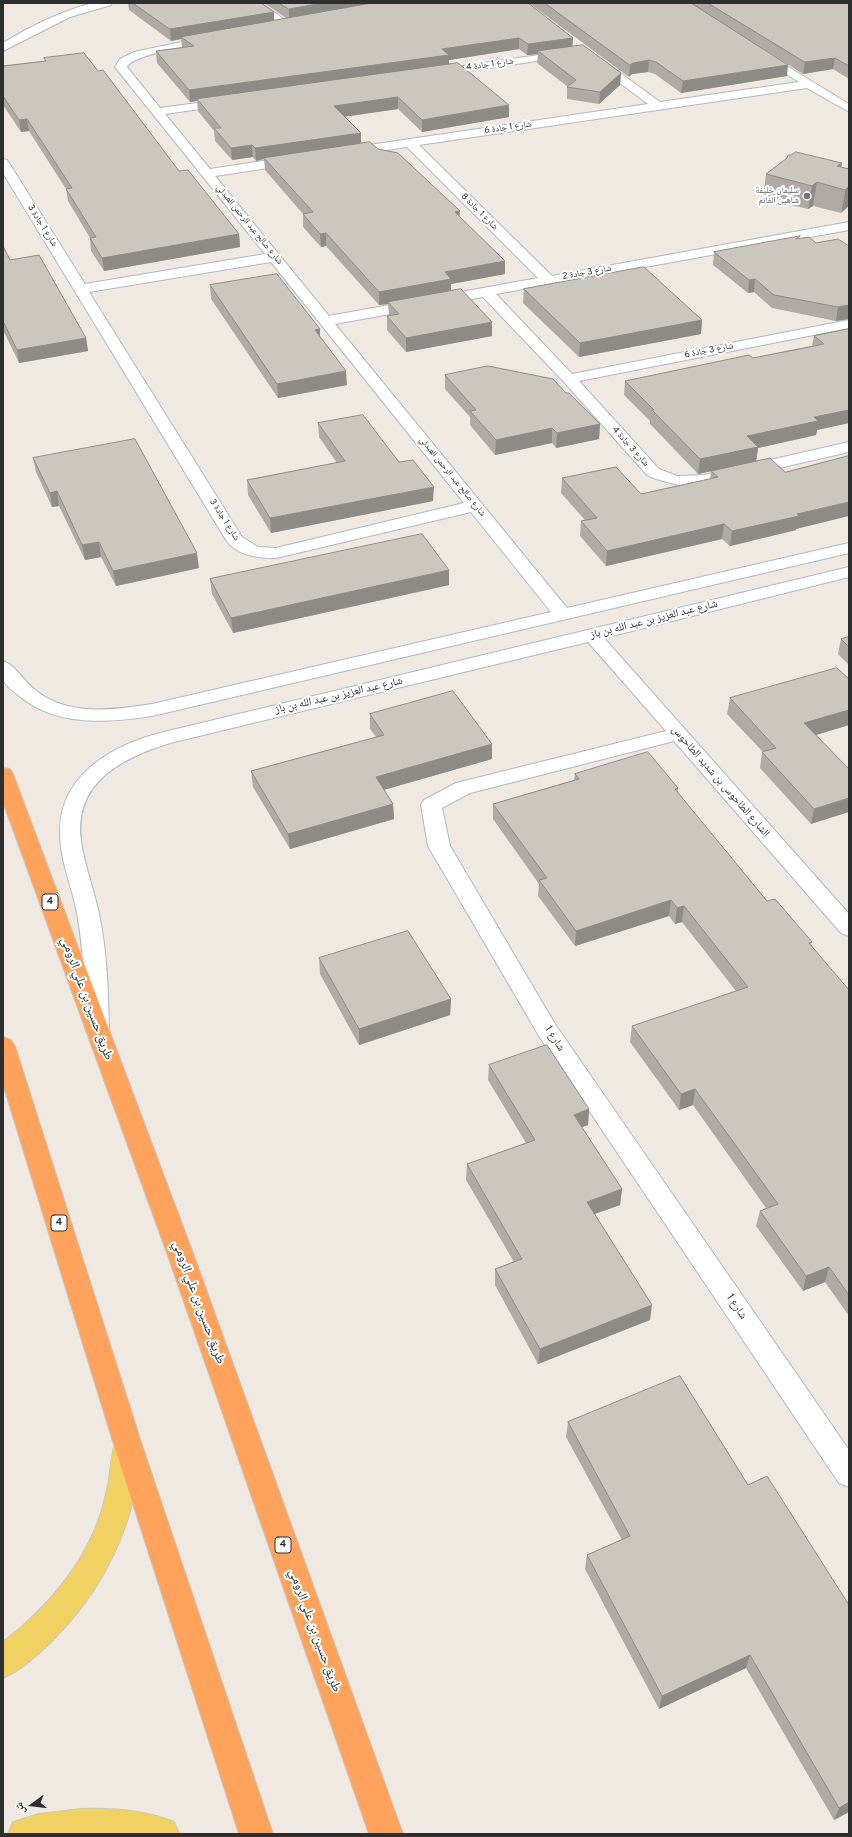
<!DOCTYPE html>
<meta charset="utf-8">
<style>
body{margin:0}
#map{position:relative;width:852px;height:1837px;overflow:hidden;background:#efe9e1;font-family:Overpass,"Noto Naskh Arabic",sans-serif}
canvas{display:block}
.frame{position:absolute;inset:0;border:4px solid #2e2e2e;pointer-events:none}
.north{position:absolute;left:12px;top:1785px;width:40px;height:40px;-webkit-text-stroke:3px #fff;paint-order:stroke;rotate:255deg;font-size:11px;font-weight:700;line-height:16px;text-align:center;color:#2e2e2e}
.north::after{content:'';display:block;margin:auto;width:14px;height:18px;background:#2e2e2e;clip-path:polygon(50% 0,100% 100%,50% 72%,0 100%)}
</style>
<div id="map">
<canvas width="852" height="1837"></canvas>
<div class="frame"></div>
<div class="north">ش</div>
</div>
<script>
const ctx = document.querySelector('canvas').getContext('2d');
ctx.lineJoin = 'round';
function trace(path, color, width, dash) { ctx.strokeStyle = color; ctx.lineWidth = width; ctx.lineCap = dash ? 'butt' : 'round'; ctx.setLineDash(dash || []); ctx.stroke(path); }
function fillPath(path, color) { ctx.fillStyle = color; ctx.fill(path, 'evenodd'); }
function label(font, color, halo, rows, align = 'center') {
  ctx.font = font + ' Overpass,"Noto Naskh Arabic",sans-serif'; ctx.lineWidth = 4; ctx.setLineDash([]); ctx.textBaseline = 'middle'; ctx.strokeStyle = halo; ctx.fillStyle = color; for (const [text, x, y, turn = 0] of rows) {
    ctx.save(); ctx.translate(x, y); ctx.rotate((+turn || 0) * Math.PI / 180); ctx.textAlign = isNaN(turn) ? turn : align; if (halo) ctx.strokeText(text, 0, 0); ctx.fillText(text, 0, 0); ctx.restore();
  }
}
const minor = new Path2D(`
 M93,3H112L111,5L70,17L3,51V43C31,26 61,11 93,3Z
 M249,3H261L292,25L291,27H283Z
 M210,36L214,37L215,39L214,41C197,45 133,54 127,67L160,108L228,99L232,100L234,102L232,104L228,105L165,114L210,169L295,156L299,157L301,160L299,163L295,164L215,176L329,316L538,278L407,147L346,156L342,155L340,152L342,149L648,104L592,62L591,60L596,57L600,58L660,102L799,82L758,56L757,54L762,51L849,104V112L807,88L419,145L552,276L849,222V230L496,294L572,374L849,320V328L579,381L659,469L677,476L704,475L849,442V452L704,485L682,486L656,479L647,475L564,382L483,297L335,324L567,608L849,543V553L152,716C106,723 56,727 18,695C13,691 6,686 3,680C1,675 3,666 3,661C14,664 24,681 34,689C67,717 113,710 152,704L551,612L471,512L276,558C258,558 237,556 226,540L3,173V159L7,160L9,163L85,284L265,254L115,67L120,59L134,52ZM271,262L464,503L276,548L258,547L242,537L89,292Z
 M566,51L571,54L570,56L436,76L430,73L436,70Z
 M849,567V577L604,638L849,914V936L841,933L674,741L470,793L442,808L450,846L555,1024L849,1450V1487L839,1483L539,1036L428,846L421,805L424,800L456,783L666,731L588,642L170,743C122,758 74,782 81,840C84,865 94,889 99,914C107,951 108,990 109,1028L105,1034L97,1037L89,1034L85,1028C85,989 84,951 77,913C72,886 59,858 60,830C61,773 115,744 164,732Z`);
const major = new Path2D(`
 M127,1435L137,1439C144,1454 139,1476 135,1492C122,1551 92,1602 49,1644C35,1657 21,1670 3,1678V1642C46,1609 84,1565 101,1513C104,1502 107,1491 109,1480C111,1466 111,1452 117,1439Z
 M81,1809C112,1808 145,1810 174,1822L179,1834H8L13,1822L39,1814Z`);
const highway = new Path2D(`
 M3,768L10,769L13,774L194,1256L403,1834H369L168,1256L3,802Z
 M3,1037L11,1040L15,1046L142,1445L273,1834H239L114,1445L3,1084Z`);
trace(minor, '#b4b7c1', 2);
trace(major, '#c9c9c9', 2);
trace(highway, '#c9c9c9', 2);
fillPath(minor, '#fff');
fillPath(major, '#f2d163');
fillPath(highway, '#ffa35c');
fillPath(new Path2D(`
 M128,3H261L274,21L286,18L264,3H528L573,38L572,47L621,73L620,85L599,104L567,99V87H568L537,63L538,54L527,55L519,49L449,60V64L509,117L422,132L398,109L344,117L361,143L378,149L459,217L505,274L451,284V291L492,336L406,352L387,330V316H389L388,304L379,305L326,246L321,247L303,227V214L265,170L264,159L256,161L253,157L232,160L215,141L214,131L198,111L197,101L190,102L157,63L156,51L182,48L181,39L171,41L129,10Z
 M529,3H849V79L833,69L803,74L759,46L787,76L681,93L655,74L648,72L632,74L629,77Z
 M44,58L179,171L239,234L240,247L104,271L91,251L90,238L68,201L66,189L29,131L21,132L3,105V66L45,61Z
 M841,167L849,169L841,213L813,206L808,209L763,198L766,174Z
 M800,239L816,243L849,246V319L836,321L772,308L754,292L748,293L713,265L714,252Z
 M3,246L10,260L86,338L88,351L19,363L3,330Z
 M210,285L320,329V336L347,385L278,398L211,299Z
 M524,289L702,320L701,334L579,357L523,303Z
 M849,329V423L817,430L816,435L758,448L756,461L796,529V530L730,546L722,539L606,566L580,536L581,521L585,520L561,493L562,478L641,494L710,479L711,471L698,474L650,424V421L624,395L625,381L753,358L812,346L814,336Z
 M445,375L566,393L600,424L599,439L556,448L552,443L495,455L470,425V417L445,389Z
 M318,423L399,462L433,501L271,533L248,495L247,480L337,463L319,437Z
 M33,458L199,568L116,586L101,557L85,560L59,506L52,507L36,472Z
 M210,579L449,585L233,633L212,594Z
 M849,637V665L838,654L841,639Z
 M849,679V725L816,735L849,769L811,824L760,768L762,752H763L727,714L730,698Z
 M370,714L492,744V759L384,790L393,804L394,819L290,849L253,787L251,771L376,737L370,729Z
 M575,774L678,788V793L767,901L812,942L811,946L849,990V1316L825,1282L803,1291L756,1226L760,1211L766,1208L693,1105L679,1110L630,1042L632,1026L736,991L682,922L675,924L669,916L575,946L538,896L539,884L493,819V804L574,780Z
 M319,958L451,999L450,1015L359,1045L320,974Z
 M489,1065L589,1109L588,1125L582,1127L622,1189L620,1205L595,1214L650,1320L538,1364L495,1285V1269L514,1262L466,1180L467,1164L526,1143L488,1080Z
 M568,1422L748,1485L849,1605V1812L834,1820L746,1668L659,1709L585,1569L587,1555L622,1540L566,1437Z`), '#afaba4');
fillPath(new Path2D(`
 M323,3H383L289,20V9Z
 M274,12V23L181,37V39L171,41L170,29Z
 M519,38V49L449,60V66L197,99V101L190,102L189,90L442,49Z
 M573,38L572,49L538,51V54L527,55L528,44Z
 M835,58L833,69L803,74L805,62Z
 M649,60L648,72L632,74L629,77L630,65L633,63Z
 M788,65L787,76L681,93L683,81Z
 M621,73L620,85L599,104L600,92Z
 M398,97V109L334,118V106Z
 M509,105V117L422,132V120Z
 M27,119L29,131L21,132L19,120Z
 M361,133V145L264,158V159L256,161L255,148Z
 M252,145L253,157L232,160L231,148Z
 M842,163L838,186L837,166Z
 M817,182L813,206L808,209L812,186Z
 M849,186V206L841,213L845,190Z
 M460,211L459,224L455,212Z
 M326,233V246L321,247L320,234Z
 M239,234L240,247L104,271L102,258Z
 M505,261V274L451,284V292L388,302V304L379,305V292L445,272Z
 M755,279L754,292L748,293L749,280Z
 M849,305V319L836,321L838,307Z
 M702,320L701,334L579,357L580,343Z
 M492,322V336L406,352V338Z
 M320,329V343L315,330Z
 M86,338L88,351L19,363L17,350Z
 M346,371L347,385L278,398L277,384Z
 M849,410V423L817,430L816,435L758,448L756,462L698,474L700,459L747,436L814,417Z
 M600,424L599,439L556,448L557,433Z
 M552,428V443L495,455L496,440Z
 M434,487L433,501L271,533L270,518Z
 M57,491L59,506L52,507L50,493Z
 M849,502V516L796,529V530L730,546L732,531L797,514Z
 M724,524L722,539L606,566L607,551Z
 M99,542L101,557L85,560L82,545Z
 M197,553L199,568L116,586L113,571Z
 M449,570V585L233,633L231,618Z
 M849,710V725L802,739L804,723Z
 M492,744V759L376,792V777Z
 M849,798V812L811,824L814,809Z
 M393,804L394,819L290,849L288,834Z
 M671,900L669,916L575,946L576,931Z
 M684,906L682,922L675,924L677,908Z
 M451,999L450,1015L359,1045V1029Z
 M695,1089L693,1105L679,1110L681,1094Z
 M589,1109L588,1125L572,1131L574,1115Z
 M622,1189L620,1205L586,1217L587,1202Z
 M829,1267L825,1282L803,1291L806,1276Z
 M652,1305L650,1320L538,1364L540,1349Z
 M750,1655L746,1668L659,1709L662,1696Z
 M849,1802V1812L834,1820L839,1808Z`), '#8e8b86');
const building = new Path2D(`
 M133,3H261L274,12L170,29Z
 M279,3H323L289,9Z
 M372,3H528L573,38L528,44L519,38L442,49L449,55L189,90L156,51L194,46L181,37Z
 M545,3H691L788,65L683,81L656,62L649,60L633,63L630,65Z
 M708,3H849V66L835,58L805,62Z
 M583,45L621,73L600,92L567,87L576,80L538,51Z
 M84,53L98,71L103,70L179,171L188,170L239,234L102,258L90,238L96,237L66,189L72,188L27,119L19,120L3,96V66L46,61L44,58Z
 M458,63L509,105L422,120L398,97L334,106L361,133L255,148L252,145L231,148L214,128H221L197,99Z
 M370,142L378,149L398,153L460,211L455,212L505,261L445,272L451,279L379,292L326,233L320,234L303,214L313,212L264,158Z
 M796,152L842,163L837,166L849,169V186L845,190L817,182L812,186L766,174L787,158L788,155H791Z
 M800,236L796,239L809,237L816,243L838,239L849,246V305L838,307L774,295L755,279L749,280L714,252Z
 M3,246L10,260L39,255L86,338L17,350L3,321Z
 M644,267L702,320L580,343L524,289Z
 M277,274L320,329L315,330L346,371L277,384L210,285Z
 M461,289L492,322L406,338L387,316L399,314L388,302Z
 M849,329V410L814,417L818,421L747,436L758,447L700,459L652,410H654L625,381L749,355L753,358L824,344L814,336Z
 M488,366L553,379L566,393H569L600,424L557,433L552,428L496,440L470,411L476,410L445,375Z
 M363,415L399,462L413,460L434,487L270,518L247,480L345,461L318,423Z
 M135,439L197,553L113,571L99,542L82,545L57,491L50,493L33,458Z
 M849,456V502L797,514L799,516L732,531L724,524L607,551L581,521L597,518L562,478L616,467L641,494L718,477L711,471L770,458L785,472Z
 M422,534L449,570L231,618L210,579Z
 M849,637V647L841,639Z
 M837,668L849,679V710L804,723L849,769V798L814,809L762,752L776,748L730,698Z
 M453,691L492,744L376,777L393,804L288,834L251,771L384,735L370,714Z
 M648,752L678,788L675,789L767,901L775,899L812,942L809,943L849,990V1295L829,1267L806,1276L760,1211L778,1204L695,1089L681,1094L632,1026L748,987L684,906L677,908L671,900L576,931L539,880L547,878L493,804L579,779L575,774Z
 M408,931L451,999L359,1029L319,958Z
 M547,1045L589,1109L574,1115L622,1189L587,1202L652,1305L540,1349L495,1269L522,1259L467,1164L535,1140L489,1065Z
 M680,1376L748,1485L767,1476L849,1605V1802L839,1808L750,1655L662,1696L587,1555L630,1536L568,1422Z`);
fillPath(building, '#cbc7bf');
trace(building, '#8e8b86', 1);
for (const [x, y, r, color] of [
 [807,196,4,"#6b7280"]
]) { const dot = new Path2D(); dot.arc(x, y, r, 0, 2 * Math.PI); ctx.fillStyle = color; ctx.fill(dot); trace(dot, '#fff', 1.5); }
label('9px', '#2e2e2e', '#fff', [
 ["شارع 1 جادة 4",490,65,-8],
 ["شارع 1 جادة 6",508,128,-8],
 ["شارع 1 جادة 8",479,212,45],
 ["شارع صالح عبد الرحمن العبدلي",249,225,51],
 ["شارع 1 جادة 3",42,226,58],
 ["شارع 3 جادة 2",587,273,-10],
 ["شارع 3 جادة 6",709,351,-11],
 ["شارع 3 جادة 4",630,447,48],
 ["شارع صالح عبد الرحمن العبدلي",452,477,51],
 ["شارع 1 جادة 3",224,520,57]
]);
label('9px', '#5b616d', '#fff', [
 ["سليمان خليفة",799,191],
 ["شاهين الغانم",799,201]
], 'right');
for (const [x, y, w] of [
 [50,902,16],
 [59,1223,16],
 [283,1545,16]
]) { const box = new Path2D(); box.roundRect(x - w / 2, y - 8, w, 16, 3); ctx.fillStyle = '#fff'; ctx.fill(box); trace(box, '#2e2e2e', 1); }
label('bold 10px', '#2e2e2e', null, [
 ["4",50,902],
 ["4",59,1223],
 ["4",283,1545]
]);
label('11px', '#2e2e2e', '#fff', [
 ["شارع عبد العزيز بن عبد الله بن باز",654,620,-14],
 ["شارع عبد العزيز بن عبد الله بن باز",339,696,-13],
 ["الشارع الطاحوس بن شديد الطاحوس",720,782,49],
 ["شارع 1",554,1039,57],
 ["شارع 1",736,1307,56]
]);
label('13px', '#2e2e2e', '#fff', [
 ["طريق حسين بن علي الرومي",86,999,70],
 ["طريق حسين بن علي الرومي",198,1303,70],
 ["طريق حسين بن علي الرومي",314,1631,70]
]);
</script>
